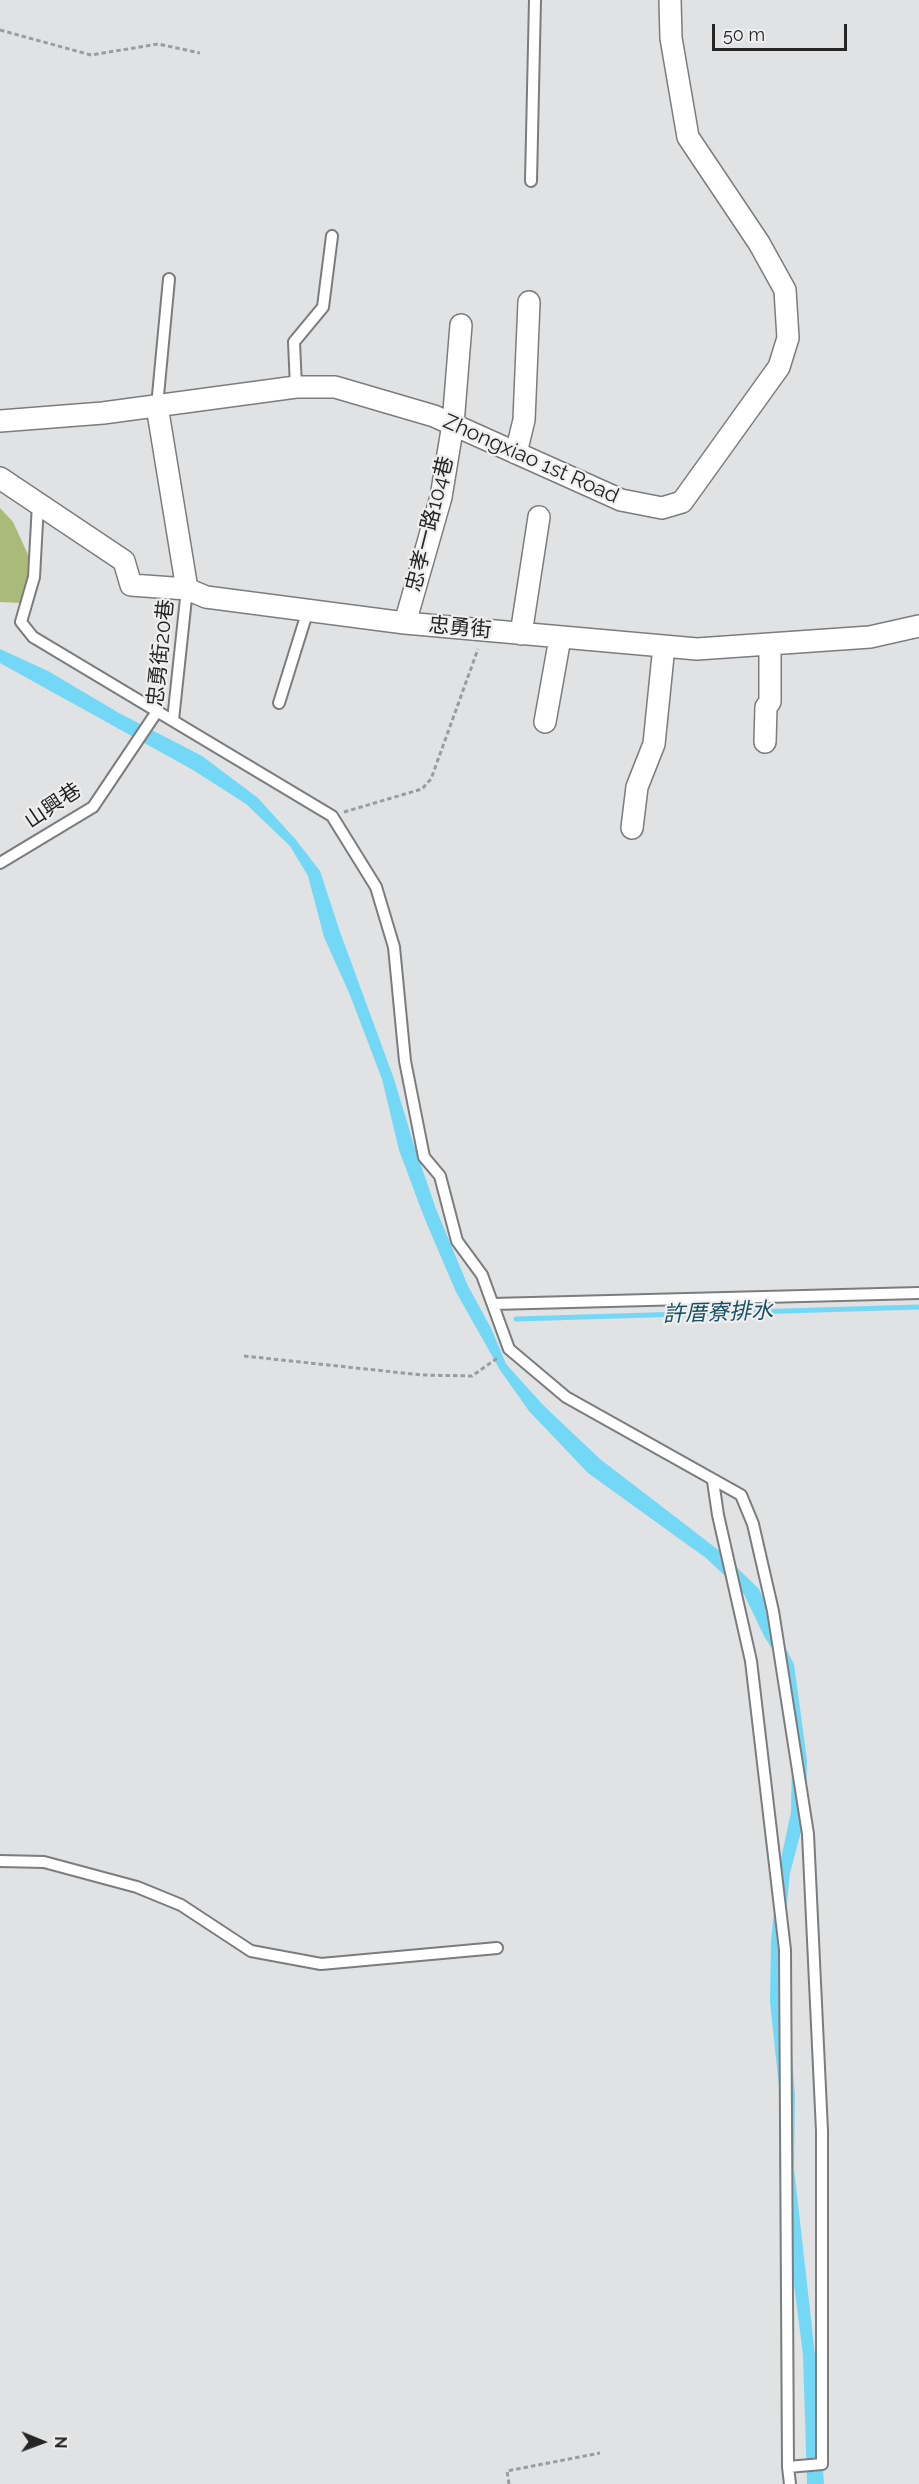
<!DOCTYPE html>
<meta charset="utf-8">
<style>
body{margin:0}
#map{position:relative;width:919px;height:2484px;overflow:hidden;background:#e1e2e3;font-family:Raleway,sans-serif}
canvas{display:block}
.north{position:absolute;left:12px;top:2412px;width:60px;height:60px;-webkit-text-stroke:4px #efeff0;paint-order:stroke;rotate:91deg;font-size:16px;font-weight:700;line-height:24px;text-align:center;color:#252526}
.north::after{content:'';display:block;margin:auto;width:21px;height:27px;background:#252526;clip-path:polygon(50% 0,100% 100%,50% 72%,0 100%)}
.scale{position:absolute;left:712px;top:24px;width:135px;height:27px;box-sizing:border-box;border:3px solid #252526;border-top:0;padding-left:8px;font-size:18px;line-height:21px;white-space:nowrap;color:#252526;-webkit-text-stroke:4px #efeff0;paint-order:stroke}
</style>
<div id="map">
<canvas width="919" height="2484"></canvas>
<div class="north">N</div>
<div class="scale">50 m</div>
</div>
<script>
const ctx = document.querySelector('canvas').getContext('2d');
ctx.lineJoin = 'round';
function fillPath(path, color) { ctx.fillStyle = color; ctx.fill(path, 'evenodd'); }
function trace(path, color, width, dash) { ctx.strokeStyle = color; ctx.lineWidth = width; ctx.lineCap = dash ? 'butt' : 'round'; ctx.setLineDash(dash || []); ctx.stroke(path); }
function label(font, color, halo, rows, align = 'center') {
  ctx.font = font + ' Raleway,"Noto Sans TC",sans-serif'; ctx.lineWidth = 4.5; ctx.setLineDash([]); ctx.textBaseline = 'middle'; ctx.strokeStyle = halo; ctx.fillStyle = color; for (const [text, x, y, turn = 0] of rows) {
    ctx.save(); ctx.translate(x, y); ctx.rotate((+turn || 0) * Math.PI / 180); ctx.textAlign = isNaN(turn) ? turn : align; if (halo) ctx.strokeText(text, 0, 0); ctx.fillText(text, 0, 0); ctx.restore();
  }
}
fillPath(new Path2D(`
 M0,508L13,522L30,559L23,603L0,602Z`), '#aabb79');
fillPath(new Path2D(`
 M0,649L48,671L119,713L202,756L258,798L296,840L320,871L340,932L394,1079L414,1145L436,1209L468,1286L491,1328L506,1364L544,1406L600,1459L721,1552L759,1589L776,1630L794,1664L807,1760L806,1813L790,1873L783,1942L795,2096L794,2168L815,2355L824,2484H807L803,2355L779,2167L780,2096L770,2002L771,1941L778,1873L791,1812L792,1760L782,1664L764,1636L744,1594L706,1558L588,1473L529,1411L500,1370L456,1292L424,1217L399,1150L382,1079L350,995L324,937L308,876L290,846L246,804L193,770L0,663Z`), '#73d8f5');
trace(new Path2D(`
 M516,1319L919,1307`), '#73d8f5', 5);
const service = new Path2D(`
 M531,181L535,0
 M296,387L294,342L323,307L332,236
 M157,406L169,279
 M38,504L34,577L21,622L33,637L332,816L376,887L394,947L405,1061L424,1157L440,1176L457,1241L482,1275L509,1349L566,1397L741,1495L753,1524L773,1611L808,1834L822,2131V2464L788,2467
 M279,703L308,610
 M173,720L187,589
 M0,863L93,807L158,710
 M493,1304L919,1293
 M713,1481L718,1515L751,1661L785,1950L788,2467L790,2484
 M0,1861L44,1862L137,1887L181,1905L251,1951L321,1964L497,1948`);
const minor = new Path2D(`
 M157,406L187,589L206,597L405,623L697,649L870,637L919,626
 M0,421L103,413L296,387H335L434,416L621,500L662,508L682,502L779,367L788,338L785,290L759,243L688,137L671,38L670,0
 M516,453L524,420L529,302
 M0,478L124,561L131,585L187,589
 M405,623L441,497L453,424L461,325
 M521,634L539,517
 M545,722L560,638
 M765,742L766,707L770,702V645
 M632,828L637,787L654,744L664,646`);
trace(service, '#7b7c7d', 14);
trace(minor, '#7b7c7d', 24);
trace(new Path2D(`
 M0,30L91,55L158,44L200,53
 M344,812L422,789L431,779L478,649
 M244,1356L422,1375L472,1376L499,1357
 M509,2484L507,2471L600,2453`), '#9b9c9d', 3, [4.5, 3]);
trace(service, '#fff', 10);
trace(minor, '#fff', 21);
label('21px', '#252526', '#efeff0', [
 ["Zhongxiao 1st Road",531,459,24],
 ["忠孝一路104巷",430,524,-76],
 ["忠勇街",460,628,5],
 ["忠勇街20巷",161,653,-84],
 ["山興巷",53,806,-34]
]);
label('italic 22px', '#185261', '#efeff0', [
 ["許厝寮排水",718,1313,-2]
]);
</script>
